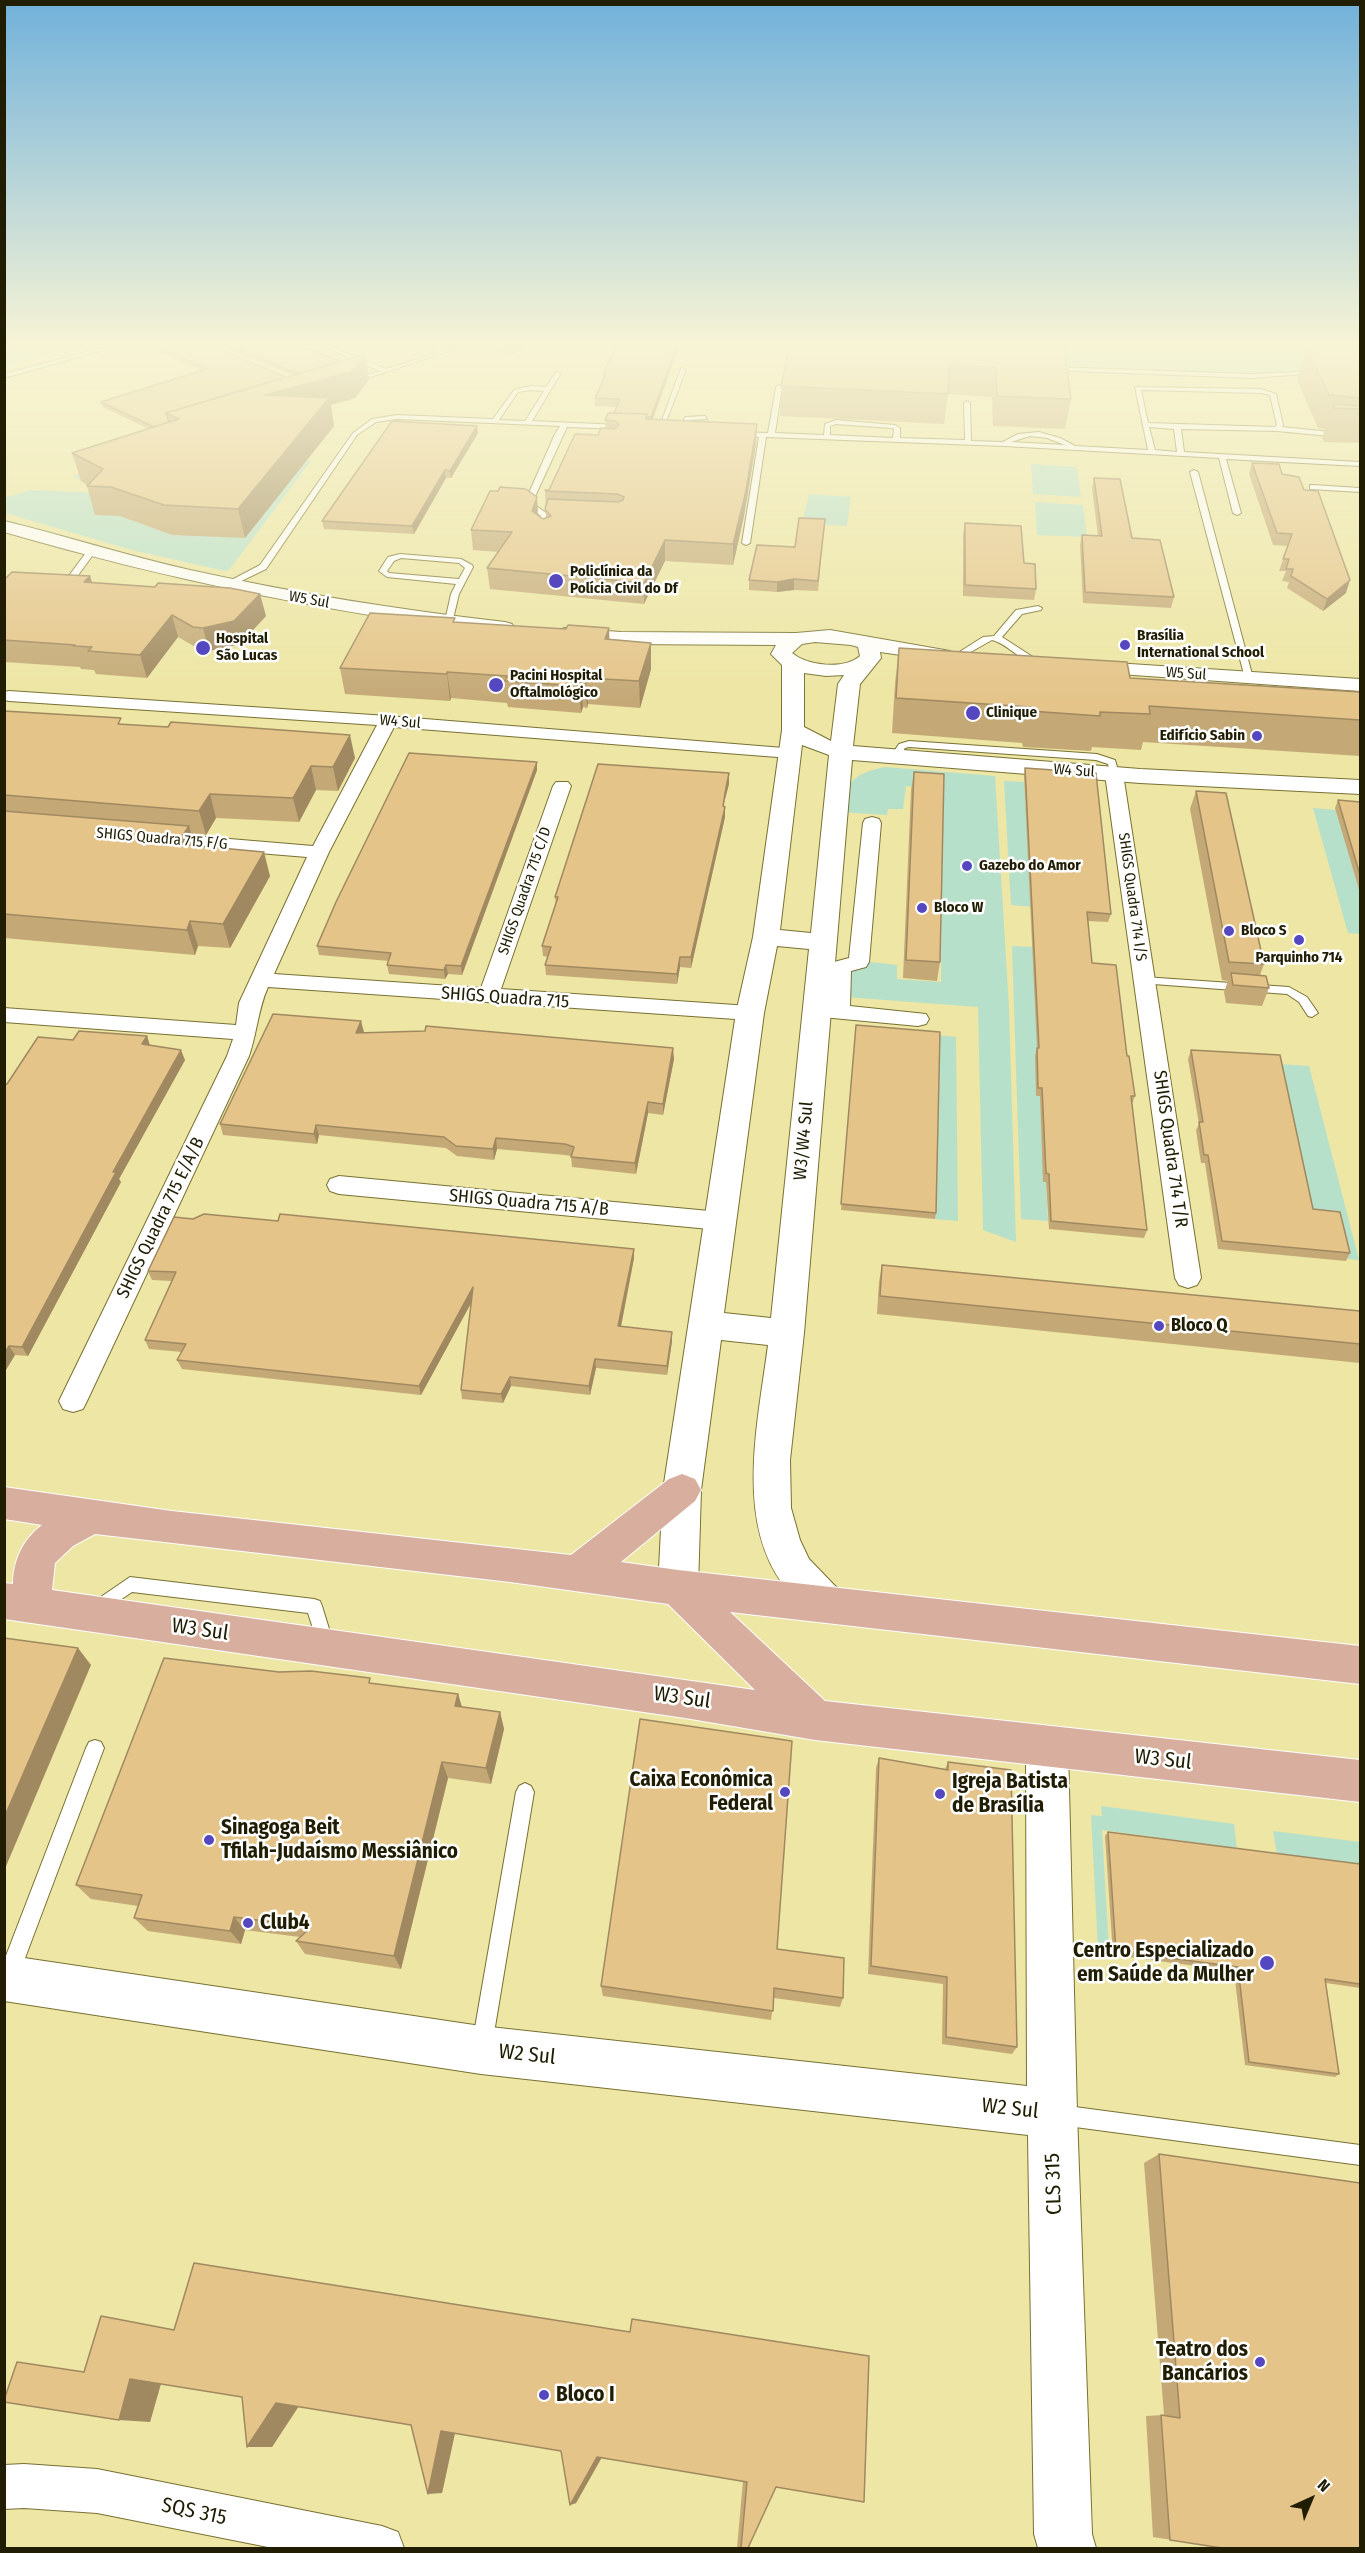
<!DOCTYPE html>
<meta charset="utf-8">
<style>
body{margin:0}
#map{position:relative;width:1365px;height:2553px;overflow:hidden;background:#ede6a4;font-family:"Fira Sans Condensed",sans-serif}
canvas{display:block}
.frame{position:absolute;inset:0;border:6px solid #201d03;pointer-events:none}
.north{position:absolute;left:1281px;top:2469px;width:60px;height:60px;-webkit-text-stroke:4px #fff;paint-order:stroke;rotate:44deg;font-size:16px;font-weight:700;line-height:24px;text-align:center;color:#201d03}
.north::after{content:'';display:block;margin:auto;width:21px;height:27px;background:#201d03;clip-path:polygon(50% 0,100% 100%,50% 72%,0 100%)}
</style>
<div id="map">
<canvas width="1365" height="2553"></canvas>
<div class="frame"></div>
<div class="north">N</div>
</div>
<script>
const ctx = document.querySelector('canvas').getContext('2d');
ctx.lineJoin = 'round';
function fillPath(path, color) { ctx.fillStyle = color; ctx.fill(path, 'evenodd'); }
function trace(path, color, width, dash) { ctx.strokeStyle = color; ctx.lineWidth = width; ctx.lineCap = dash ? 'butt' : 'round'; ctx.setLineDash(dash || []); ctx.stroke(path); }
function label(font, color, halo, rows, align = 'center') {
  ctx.font = font + ' "Fira Sans Condensed",sans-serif'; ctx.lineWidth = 5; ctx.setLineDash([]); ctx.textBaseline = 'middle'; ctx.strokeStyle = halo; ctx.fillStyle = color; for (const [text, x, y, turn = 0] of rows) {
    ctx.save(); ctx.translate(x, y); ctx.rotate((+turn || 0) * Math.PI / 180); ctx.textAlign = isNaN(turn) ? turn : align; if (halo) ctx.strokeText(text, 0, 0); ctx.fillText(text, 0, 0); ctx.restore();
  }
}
fillPath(new Path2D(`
 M5,345H85L5,367Z
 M754,345H1360V374L1179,377L1016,370Z
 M146,453L311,461L230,569L225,571L132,550L5,513L4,498L30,490L126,494L96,489L73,476Z
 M1031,464L1077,467L1081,497L1033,494Z
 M809,494L851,497L847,526L802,523Z
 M1035,502L1083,505L1087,537L1037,535Z
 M885,767L995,776L1009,1008L1016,1242L983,1230L978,1007L845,997V959L897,965V979L941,982L942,789L906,786L903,809H888L887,815L840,812C846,781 853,774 885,767Z
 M1004,781L1024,782L1034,907L1011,905Z
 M1313,808L1336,810L1360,889V934L1348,933Z
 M1012,946L1033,947L1048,1221L1021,1219Z
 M937,1035L956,1037L958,1221L933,1219Z
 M1278,1064L1309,1066L1359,1260L1319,1256Z
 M1101,1806L1234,1824L1237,1848L1102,1830L1109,1950H1098L1091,1815L1102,1816Z
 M1273,1831L1360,1842V1871L1278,1860Z`), '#b7e0ca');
const service = new Path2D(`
 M112,345H121L4,378V374Z
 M320,345H327L386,369L433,354L438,351L433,345H439L443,349L458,345H467L352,383L350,380L380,371Z
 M1051,367L1252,374L1316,371L1319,373L1252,378L1049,370Z
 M681,368L686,369L663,430L658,431Z
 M556,372L561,373L532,421L621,425L624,427L621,429L567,427L532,503L549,515L544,531L546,537H540L536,531L541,516L524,504L555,434L560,426L397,419L376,422L357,435L266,569L229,587L222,585L260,565L353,433L372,419L397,415L493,419L514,390L531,386L546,387ZM531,390L544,391L525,421L499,420L518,392Z
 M779,385L782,387L775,433L824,435L825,424L836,420L895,425L900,428V438L965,440L964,403L967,401L970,403L971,441L1003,442L1018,434L1039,432L1060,438L1075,446L1148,450L1135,387L1261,389L1276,394L1283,425L1282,427L1360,435V439L1277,431L1181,429L1184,452L1360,462V466L1226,459L1241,513L1237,515L1233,513L1219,458L1004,446L766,437L750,543L746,545L742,543L759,437L736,434L739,432L768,433L776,387ZM1141,390L1261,393L1270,395L1277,425L1275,427L1148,423ZM836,424L892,428L894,429L893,438L830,435V426ZM1149,427L1174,429L1177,452L1155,450ZM1030,436L1047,438L1065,445L1011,442Z
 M705,416L707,419L690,420L685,432L680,431L685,417Z
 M1194,470L1198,472L1253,678L1252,680L1245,678L1190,472Z
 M1313,485L1360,488V492L1310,489V485Z
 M88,550L95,552L71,585L58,587V583L65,581Z
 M400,554L461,559L472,565L473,567L459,594L452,623L445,621L451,594L456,584L387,577L379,571L388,557ZM401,558L459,563L465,568L459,579L389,573L387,571L394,561Z
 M1038,606L1042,608L1041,610L1022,614L1002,637L1039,661V665C1025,666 1009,644 992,640L960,658L953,656L983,637L994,636L1016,610Z
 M909,741L1097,754L1115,760L1119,774L1111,776L1108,764L1096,760L909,747L905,748L898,759H892L890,757L899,744Z
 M1144,977L1289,987L1307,997L1318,1013L1312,1017L1308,1016L1299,1002L1287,994L1140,983V979Z
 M130,1577L314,1599L320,1601L322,1606L334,1645L332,1650L326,1653L320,1650L308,1613L132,1592L98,1615L92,1613L90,1608L92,1603Z
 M95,1740L101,1742L104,1748L19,1974L16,1981L9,1984L4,1982V1961L86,1748L89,1742Z
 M525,1783L531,1786L534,1792L492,2045L489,2052L482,2055L475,2052L472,2045L516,1792L519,1786Z
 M1060,2105L1360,2145V2165L1060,2125L1053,2122L1050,2115L1053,2108Z`);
const minor = new Path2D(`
 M9,691L388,716L796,749L799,753L796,757L790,758L394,727L329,852L274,974L481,988L553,786L556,782H568L571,786L501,989L750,1006L758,1008L761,1013L758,1018L750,1020L268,987C258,1009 257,1033 249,1056L87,1401L83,1409L73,1412L63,1409L59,1401L227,1056L233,1039L4,1022V1008L236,1025L239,1003L307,857L4,832V820L313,846L377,725L9,701L4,700V692Z
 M1114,769L1120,770L1123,774L1201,1278L1197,1285L1188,1288L1179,1285L1175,1278L1105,774L1108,770Z
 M872,817L879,819L881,823L869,962L866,967L851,971L850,1006L926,1014L929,1019L926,1024L918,1026L822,1017L814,1015L811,1010L814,1005L829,1004L831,967L834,962L849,958L863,823L865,819Z
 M339,1176L720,1212L729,1215L732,1221L729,1227L720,1230L339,1194L330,1191L327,1185L330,1179Z
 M24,2464L97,2469L382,2526L398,2532L404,2548H273L97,2513L24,2508L4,2509V2465Z`);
const tertiary = new Path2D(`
 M1047,1726L1062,1732L1068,1747L1077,2113L1092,2534L1096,2548H1038L1034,2534L1028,2135L481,2074L4,2001V1955L481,2026L1027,2086L1026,1747L1032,1732Z`);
const secondary = new Path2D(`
 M4,521C67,536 127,556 190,570C294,593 399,610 505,622L512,624L515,628L512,632L505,634C335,614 169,580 4,532Z
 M565,628L621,632L796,633L830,630L950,651L953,655L950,659L943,661L880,652L881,658L860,684L853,746L1140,769L1360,780V794L1140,783L852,760L804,1333L790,1460L791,1508L800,1540L809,1559L840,1591L846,1604L840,1617L826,1622C810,1616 802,1606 791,1594C732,1529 758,1423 768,1345L721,1340L701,1490L698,1588L692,1601L678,1606L664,1601L658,1588L663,1490L736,1013L753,937L782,730V665L771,654L776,645L621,644L558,638L555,634L558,630ZM815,642L851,645L858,647L860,656C844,670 808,666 792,653L802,644ZM804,673L826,676L844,675L838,684L831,741L804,727ZM802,745L829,755L811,933L780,930ZM777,946L809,949L771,1318L724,1313L764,1013Z
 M1084,661L1360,679V691L1077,671L1073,667L1077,663Z`);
const primary = new Path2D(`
 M682,1474L695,1479L701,1490L695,1501L621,1562L678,1570L1360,1646V1684L730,1612L825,1701L1360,1760V1802L815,1740L685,1718L4,1619V1583L13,1584C13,1561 23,1539 42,1525L4,1519V1487L172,1511L571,1555L669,1479ZM95,1534L510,1582L668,1604L755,1690L52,1590L55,1563L73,1546Z`);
trace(service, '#787132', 2);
trace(minor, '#787132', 2);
trace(tertiary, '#787132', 2);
trace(secondary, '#787132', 2);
trace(primary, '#fff', 2);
fillPath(service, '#fff');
fillPath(minor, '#fff');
fillPath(tertiary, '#fff');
fillPath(secondary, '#fff');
fillPath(primary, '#d8af9f');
fillPath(new Path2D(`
 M217,345H300L340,361L365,354L369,380L355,398L331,405L334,426L245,538L172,535L120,516L95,515L87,486V485L81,481L72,453L149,429L103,407L101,402L201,370L162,353L161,348L286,377L292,375Z
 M483,345H541L507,355Z
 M616,345L653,420L756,444L744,516L733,565L665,561L644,604L490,589L487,568L499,552L473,550L471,530L537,497L538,516L543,519L546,518L545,490H549L598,435L605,428V420L614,413L617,407L595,406V398L603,380V374Z
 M1035,345L1071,399L1065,429L993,426L992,397L948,394L944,424L780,416L781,386Z
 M1360,346V443L1324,442L1322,438L1325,429L1318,428L1297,380L1307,348Z
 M477,426L478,433L451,478H446L414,534L324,529L322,521Z
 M1252,463L1282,474L1346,593L1323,611L1287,588L1289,582L1282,581L1286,571H1279L1288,546L1273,545L1249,474Z
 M1094,478L1132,538L1174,597L1171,608L1083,603L1080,545L1082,535L1098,536L1092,488Z
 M825,519L818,591L794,590L777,592L749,590V580L795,547Z
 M965,523L1024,563L1036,589L1034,600L963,596V534Z
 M90,576L92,583L266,616L240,644L209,651L199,649L178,637L147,678L96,674L94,670L81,669L80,667L4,662V580Z
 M610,639L651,643V669L640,708L588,704L587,708L583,707L581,713L508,707L507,703L451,698L450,701L345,694L340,668Z
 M899,648L1130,678L1360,692V756L1143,742L1141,750L1092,747L1091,751L1023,747L1022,743L892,733L895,683Z
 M4,711L122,724L355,758L338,791L316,790L299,822L216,818L206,835L191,834L195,845L270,876L230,948L198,946L195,955L4,938Z
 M537,762V770L462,975L448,974L445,979L389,974L387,965L389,961L319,955L317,946Z
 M1025,768L1111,914L1108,922L1088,921L1092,963L1127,1056L1135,1096L1132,1104L1147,1230L1144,1238L1049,1229L1046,1182H1043L1040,1096H1036L1035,1056L1037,1048L1024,776Z
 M914,772L940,962L937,981L903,978L911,790Z
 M729,784L724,803L725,817L691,968L680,967L677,984L546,975L545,965L548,957L543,956L542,946L556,904L555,897Z
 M1196,791L1264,964L1260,975L1269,988L1262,1006L1226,1003L1224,992L1228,981L1222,980L1190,809Z
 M1338,800L1360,802V893L1335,808Z
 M361,1021L363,1032L674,1059L663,1115L648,1113L636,1174L572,1167L571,1156L565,1155L497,1149L494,1160L457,1156L446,1148L319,1135L317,1144L223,1135L220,1124Z
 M856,1025L936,1213L935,1219L841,1210Z
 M147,1036L150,1046L185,1060L119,1179L121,1182L28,1356L15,1355L4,1373L7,1084L73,1040Z
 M1191,1050L1313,1209L1350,1253L1346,1261L1218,1249L1205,1163H1201L1196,1130L1199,1124L1188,1059Z
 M634,1258L621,1327L672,1341L667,1375L596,1368L590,1395L511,1386L503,1403L462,1399L461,1390L471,1303L421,1395L182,1369L177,1360L182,1352L149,1349L145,1340L172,1281L152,1280L148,1271Z
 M882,1265L1360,1311V1363L877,1314L879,1282Z
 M373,1684L458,1694L462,1707L500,1712L504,1729L491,1784L448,1778L401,1969L305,1954L296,1941L300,1937L245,1930L241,1944L148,1931L134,1918L138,1906L91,1899L76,1885Z
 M879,1758L945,1769L948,1762L1017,2047L1012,2054L942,2044L943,1984L868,1974L876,1768Z
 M1108,1832L1360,1864V1988L1326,1983L1339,2074L1335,2077L1245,2065L1234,1971L1113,1955L1105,1836Z
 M777,1949L843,1998L840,2007L774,1998L771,2020L603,1996L601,1986Z
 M1159,2154L1222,2548L1153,2537L1146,2416L1164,2415L1144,2163Z
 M101,2316L776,2487L748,2548H737L743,2481L602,2457L576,2503L570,2505L561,2451L455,2433L442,2493L411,2425L298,2406L272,2447H247L242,2397L161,2384L150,2422L84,2372Z`), '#c4a976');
fillPath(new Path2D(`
 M511,345H541L507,355V346Z
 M677,345H680L651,424V417Z
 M365,354L369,380L355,398L331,405L334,426L245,538L238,509L265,395Z
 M757,424L756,444L744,516L733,565V544Z
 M477,426L478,433L451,478L450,471Z
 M445,470L446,478L414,534L412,526Z
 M537,497L538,517L532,511Z
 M665,540V561L644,604V583Z
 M90,576L97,598L84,582Z
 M794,579V590L777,592V582Z
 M1350,580L1346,593L1323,611L1327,599Z
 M260,594L266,616L240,644L209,651L203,628Z
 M172,615L178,637L147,678L140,655Z
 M609,628L610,654L605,639Z
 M651,643V669L640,708L639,681Z
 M447,672L451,698L450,701L447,674Z
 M586,678L588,704L587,708L585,681Z
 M581,681L583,707L581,713L579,686Z
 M350,735L355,758L338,791L333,767Z
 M537,762V770L462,975L461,966Z
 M311,766L316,790L299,822L293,798Z
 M729,773V784L724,803L723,816L725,807V817L691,968V957L723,806L725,793Z
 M210,794L216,818L206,835L199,811Z
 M189,826L196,850L177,844Z
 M264,852L270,876L230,948L223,924Z
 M190,921L198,946L195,955L187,930Z
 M680,957V967L677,984V974Z
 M446,965L448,974L445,979L444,970Z
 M361,1021L364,1032L358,1043L356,1033Z
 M147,1036L150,1046L142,1044Z
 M673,1048L674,1059L663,1115V1104Z
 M181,1050L185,1060L119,1179L121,1182L28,1356L22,1347L113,1172Z
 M648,1102V1113L636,1174L635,1163Z
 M316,1125L319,1135L317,1144L314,1134Z
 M496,1138L497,1149L494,1160L493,1149Z
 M634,1249V1258L619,1336L618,1326Z
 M473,1287L475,1296L421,1395L419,1386Z
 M672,1332V1341L667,1375V1366Z
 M9,1346L15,1355L4,1373V1354Z
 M595,1359L596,1368L590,1395L589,1386Z
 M510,1377L511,1386L503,1403L501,1394Z
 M78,1648L91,1665L4,1871V1818Z
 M458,1694L463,1711L455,1706Z
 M500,1712L504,1729L491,1784L486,1768Z
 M442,1762L448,1778L401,1969L394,1956Z
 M234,1917L245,1930L241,1944L230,1931Z
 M130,2379L161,2383L150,2422L119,2420Z
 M276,2403L299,2406L272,2447H247Z
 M441,2431L455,2433L442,2493L428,2494Z
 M597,2457H602L576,2503L570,2505Z`), '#a08960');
const building = new Path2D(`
 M172,345H209L286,377L166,413L169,422L154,427L101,402L207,369L161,348Z
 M228,345H300L340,361L298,374Z
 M616,345H677L651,417H647V414L614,413L620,399L595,398L606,374H603Z
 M790,345H1035L1064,346L1071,399L997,396L996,367L949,365L948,394L781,386Z
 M1360,346V398L1329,395L1307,348Z
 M365,354L351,372L265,395L329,398L238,509L164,505L111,487L87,486L103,469L72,453L179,419L166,413Z
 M1333,404L1360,406V409L1335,408Z
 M608,413L647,414L646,419L757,424L745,495L733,544L665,540L644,583L487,568L512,532L471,530L490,491H498L500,487L526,489L537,497L532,511L543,519L551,516L545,509L548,499L618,502L623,500L624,497L618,494L546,491L545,490H549L575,434L598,435L601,428L613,429L618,426L619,424L615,421L605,420Z
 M392,421L477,426L450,471L445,470L412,526L322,521Z
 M1252,463L1279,464L1282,474L1299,477L1304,490L1318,491L1350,580L1327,599L1291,576L1293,569H1286L1289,559H1283L1292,534L1277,533Z
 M1094,478L1120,479L1132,538L1160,540L1174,597L1085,592L1082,535L1102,536Z
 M799,518L825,519L818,581L794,579L777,582L749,580L757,545L795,547Z
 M965,523L1021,526L1024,563L1035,564L1036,589L965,585Z
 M12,572L90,576L84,582L155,587L158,583L230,588L260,594L234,621L203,628L193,627L172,615L140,655L88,651L92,647L73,646L75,645L4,640V580Z
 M370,613L455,618L453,622L566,629L568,625L609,628L605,639L651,643L639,681L586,678L585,681H581L579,686L505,681L507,676L447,672V674L340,668Z
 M899,648L1127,662L1130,678L1360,692V720L1149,706L1150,714L1100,712V716L1030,711V707L896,698Z
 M4,711L121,718L118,724L168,727L171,722L350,735L333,767L311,766L293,798L210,794L199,811L4,795Z
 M409,753L537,762L461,966L446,965L444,970L387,965L391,953L317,946L336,902Z
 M598,764L729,773L725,793L723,806L725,807L691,957H680L677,974L545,965L551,947L542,946L558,897H555Z
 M1025,768L1096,773L1111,914L1087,912L1092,963L1116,965L1127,1056H1129L1135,1096H1131L1147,1230L1051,1221L1049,1174L1046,1173L1042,1088H1038L1037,1048H1039Z
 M914,772L944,774L940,962L906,960Z
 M1196,791L1226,793L1264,964L1229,962Z
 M1338,800L1360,802V875Z
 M4,811L189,826L177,844L264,852L223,924L190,921L187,930L4,914Z
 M1231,973L1266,976L1269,988L1233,985Z
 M273,1014L361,1021L356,1033L425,1031L426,1026L673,1048L663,1104L648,1102L635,1163L571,1157L574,1147L565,1144L496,1138L493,1149L456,1146L444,1137L316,1125L314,1134L220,1124Z
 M856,1025L940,1032L936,1213L841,1204Z
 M79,1031L147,1036L142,1044L181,1050L113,1172H116L22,1347L9,1346L4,1354V1085L7,1084L38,1037L73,1040Z
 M1191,1050L1280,1055L1313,1209L1340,1212L1350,1253L1222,1241L1208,1155H1204L1199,1122H1203Z
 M204,1214L278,1221L280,1214L634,1249L618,1326L672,1332L667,1366L595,1359L589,1386L510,1377L501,1394L461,1390L473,1287L419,1386L177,1360L186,1344L145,1340L176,1272L148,1271L174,1217L193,1219Z
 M882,1265L1360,1311V1344L880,1296Z
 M4,1638L78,1648L4,1818Z
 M164,1658L279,1672L311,1671L370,1678L369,1683L458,1694L455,1706L500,1712L486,1768L442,1762L394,1956L296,1941L311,1927L234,1917L230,1931L134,1918L142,1895L76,1885Z
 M640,1719L792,1741L777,1949L844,1958L843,1998L774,1988L773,2011L601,1986Z
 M879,1758L948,1770V1762L1011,1770L1017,2047L946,2037L947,1977L871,1966Z
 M1108,1832L1360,1864V1984L1325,1979L1339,2074L1249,2062L1238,1967L1116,1951Z
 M1159,2154L1360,2183V2548H1222L1170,2540L1161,2415L1180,2418Z
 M194,2263L630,2332L632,2319L869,2356L864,2502L776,2487L748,2548H741L747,2482L597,2457L570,2505L561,2451L441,2431L428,2494L411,2425L276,2403L247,2447L242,2397L130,2379L119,2420L4,2402V2400L17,2362L84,2372L101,2316L174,2330Z`);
fillPath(building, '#e4c489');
trace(building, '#a08960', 1.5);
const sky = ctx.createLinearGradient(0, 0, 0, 702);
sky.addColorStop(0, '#71b1da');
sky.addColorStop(0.49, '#f7f4d6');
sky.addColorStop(1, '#f7f4d600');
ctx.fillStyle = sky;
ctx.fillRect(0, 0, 1365, 702);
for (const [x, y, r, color] of [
 [556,581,8,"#5447bf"],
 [1125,645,6,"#5447bf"],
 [203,648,8,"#5447bf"],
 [496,685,8,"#5447bf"],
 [973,713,8,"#5447bf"],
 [1257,736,6,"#5447bf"],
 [967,866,6,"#5447bf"],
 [922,908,6,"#5447bf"],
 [1229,931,6,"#5447bf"],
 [1299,940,6,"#5447bf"],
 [1159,1326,6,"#5447bf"],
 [785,1792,6,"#5447bf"],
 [940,1794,6,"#5447bf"],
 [209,1840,6,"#5447bf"],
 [248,1923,6,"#5447bf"],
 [1267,1963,8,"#5447bf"],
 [1260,2362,6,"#5447bf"],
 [544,2395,6,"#5447bf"]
]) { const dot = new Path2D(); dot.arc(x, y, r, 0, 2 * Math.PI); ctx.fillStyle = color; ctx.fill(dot); trace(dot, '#fff', 2); }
label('bold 15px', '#201d03', '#fff', [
 ["Policlínica da",570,572],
 ["Polícia Civil do Df",570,589],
 ["Brasília",1137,636],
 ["International School",1137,653],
 ["Hospital",216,639],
 ["São Lucas",216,656],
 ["Pacini Hospital",510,676],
 ["Oftalmológico",510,693],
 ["Clinique",986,713],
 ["Edifício Sabin",1245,736,"right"],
 ["Gazebo do Amor",979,866],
 ["Bloco W",934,908],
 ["Bloco S",1241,931],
 ["Parquinho 714",1299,958,"center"]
], 'left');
label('15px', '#201d03', '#fff', [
 ["W5 Sul",309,600,10],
 ["W5 Sul",1186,674,4],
 ["W4 Sul",400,722,5],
 ["W4 Sul",1074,771,4],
 ["SHIGS Quadra 715 F/G",162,839,5],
 ["SHIGS Quadra 715 C/D",525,891,-71],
 ["SHIGS Quadra 714 I/S",1132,897,82]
]);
label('18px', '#201d03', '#fff', [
 ["SHIGS Quadra 715",505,998,4],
 ["W3/W4 Sul",804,1141,-85],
 ["SHIGS Quadra 714 T/R",1170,1149,82],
 ["SHIGS Quadra 715 A/B",529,1203,5],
 ["SHIGS Quadra 715 E/A/B",161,1218,-64]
]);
label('bold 18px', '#201d03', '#fff', [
 ["Bloco Q",1171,1326]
], 'left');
label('21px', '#201d03', '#fff', [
 ["W3 Sul",200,1630,8],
 ["W3 Sul",682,1698,8],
 ["W3 Sul",1163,1760,6],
 ["W2 Sul",527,2055,6],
 ["W2 Sul",1010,2109,6],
 ["CLS 315",1054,2184,-92],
 ["SQS 315",194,2512,12]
]);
label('bold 21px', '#201d03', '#fff', [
 ["Caixa Econômica",773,1780,"right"],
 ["Federal",773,1804,"right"],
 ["Igreja Batista",952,1782],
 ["de Brasília",952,1806],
 ["Sinagoga Beit",221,1828],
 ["Tfilah-Judaísmo Messiânico",221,1852],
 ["Club4",260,1923],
 ["Centro Especializado",1254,1951,"right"],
 ["em Saúde da Mulher",1254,1975,"right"],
 ["Teatro dos",1248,2350,"right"],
 ["Bancários",1248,2374,"right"],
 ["Bloco I",556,2395]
], 'left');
</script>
